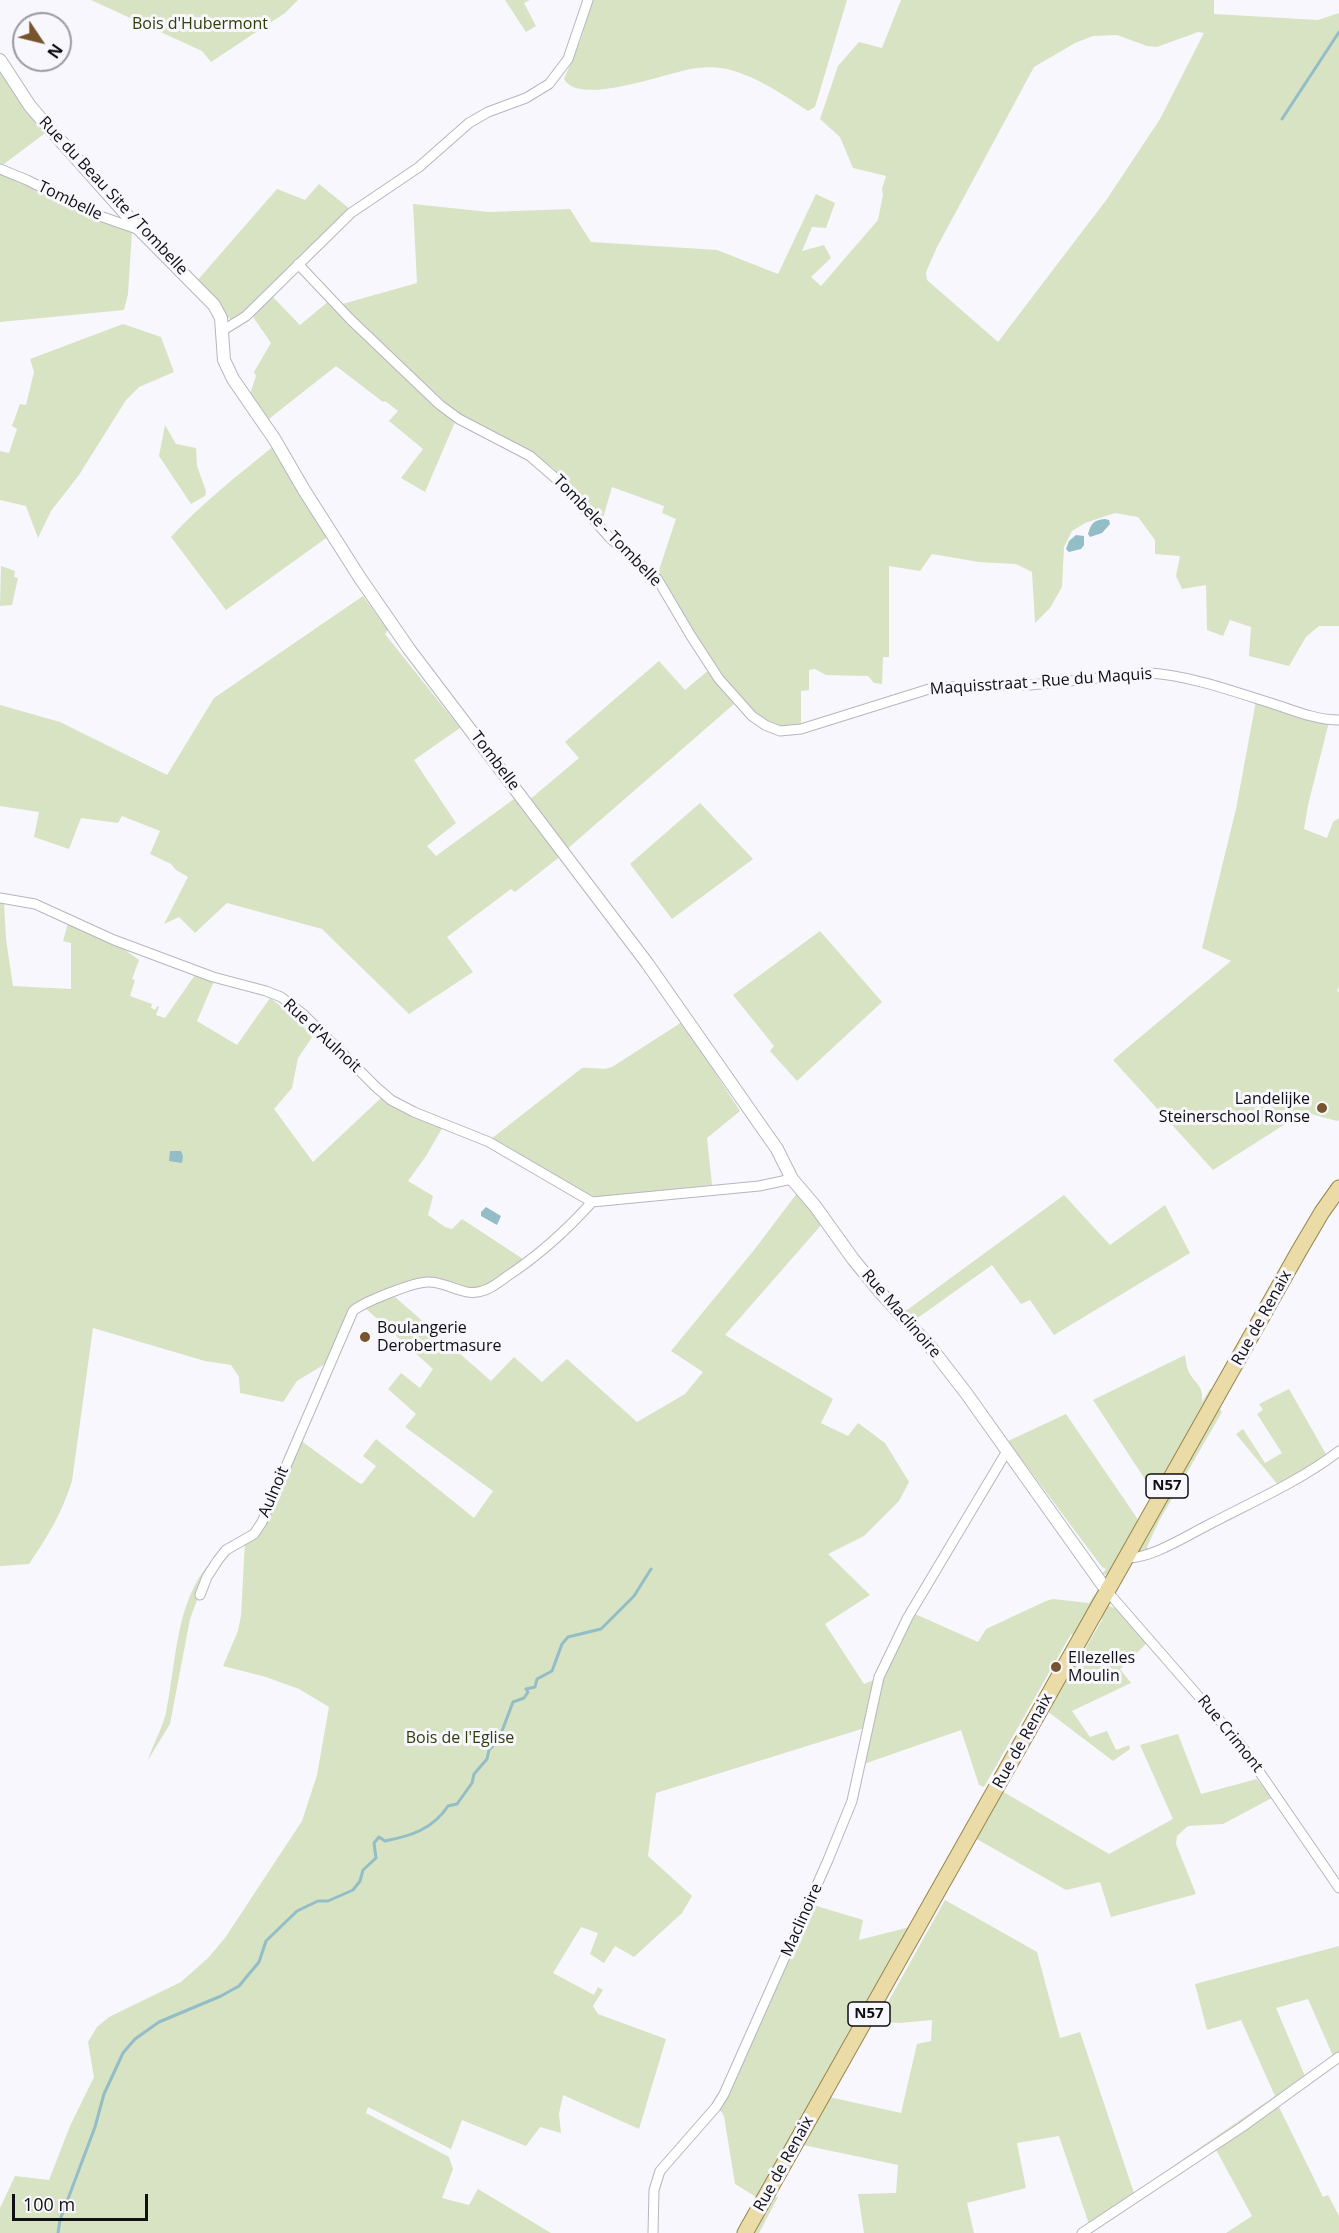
<!DOCTYPE html>
<style>
body{margin:0}
#map{position:relative;width:1339px;height:2233px;overflow:hidden;background:#f8f7fd;font-family:"Open Sans",sans-serif}
canvas{display:block}
.north{position:absolute;left:12px;top:12px;width:60px;height:60px;box-sizing:border-box;background:#f8f7fd;border:2px solid #9b9a9f;border-radius:50%;rotate:125deg;font-size:16px;font-weight:700;line-height:24px;text-align:center;color:#100f13}
.north::after{content:'';display:block;margin:auto;width:21px;height:27px;background:#77542d;clip-path:polygon(50% 0,100% 100%,50% 72%,0 100%)}
.scale{position:absolute;left:12px;top:2194px;width:136px;height:27px;box-sizing:border-box;border:3px solid #100f13;border-top:0;padding-left:8px;font-size:18px;line-height:21px;white-space:nowrap;color:#100f13;-webkit-text-stroke:4px #f8f7fd;paint-order:stroke}
</style>
<div id="map">
<canvas width="1339" height="2233"></canvas>
<div class="north">N</div>
<div class="scale">100 m</div>
</div>
<script>
const ctx = document.querySelector('canvas').getContext('2d');
ctx.lineJoin = 'round';
function fillPath(path, color) { ctx.fillStyle = color; ctx.fill(path, 'evenodd'); }
function trace(path, color, width, dash) { ctx.strokeStyle = color; ctx.lineWidth = width; ctx.lineCap = dash ? 'butt' : 'round'; ctx.setLineDash(dash || []); ctx.stroke(path); }
function label(font, color, halo, rows, align = 'center') {
  ctx.font = font + ' "Open Sans",sans-serif'; ctx.lineWidth = 6; ctx.setLineDash([]); ctx.textBaseline = 'middle'; ctx.strokeStyle = halo; ctx.fillStyle = color; for (const [text, x, y, turn = 0] of rows) {
    ctx.save(); ctx.translate(x, y); ctx.rotate((+turn || 0) * Math.PI / 180); ctx.textAlign = isNaN(turn) ? turn : align; if (halo) ctx.strokeText(text, 0, 0); ctx.fillText(text, 0, 0); ctx.restore();
  }
}
fillPath(new Path2D(`
 M91,0H298L285,13L211,62L202,51Z
 M505,0H530L524,3L536,26L526,32Z
 M592,0H847L815,107L808,111C782,94 752,73 721,68C714,67 705,67 698,68C672,70 580,108 564,79L581,39Z
 M901,0H1214V14L1318,20L1339,13V626H1319L1306,637L1289,666L1249,656L1251,627L1230,620L1223,636L1207,630L1206,585L1182,589L1176,576L1180,556L1155,554V540L1138,517L1115,513L1085,523L1072,531L1064,547L1062,587L1050,608L1035,623L1032,572L1016,564L979,562L932,554L920,571L889,566V657H883L882,684L874,683L868,676L826,675L815,669L809,670V690L801,691V728C794,728 785,731 778,729C743,722 678,609 657,576L676,519L662,513L664,506L612,487L601,525L553,468L529,452L457,414L423,385L373,334L339,305L417,283L413,204L489,212L570,209L591,242L717,250L778,274L816,194L835,203L826,228L812,227L802,251L824,245L831,258L811,277L821,286L878,220L883,195L882,189L886,176L853,168L840,137L820,119L838,66L859,42L882,48ZM1198,32L1204,33L1160,119L1107,199L998,342L927,280L926,272L937,247L1034,67L1075,43L1093,36L1117,35L1147,46L1157,47Z
 M0,68L48,131L0,167Z
 M0,172L132,231L128,294L124,310L0,322Z
 M319,184L350,209L250,309L234,320L228,318L196,282L277,189L305,200Z
 M271,295L300,325L330,300L405,378L455,422L425,492L401,478L423,449L389,421L398,411L385,401L383,402L336,366L265,422L249,397L256,376L254,372L271,343L251,314Z
 M123,324L161,337L174,372L139,387L126,400L79,475L51,511L38,538L26,506L0,500V451L9,453L17,429L12,426L20,404L26,405L34,372L30,359Z
 M165,425L176,444L196,448L197,466L206,491L205,496L191,504L159,456Z
 M274,446L329,536L226,610L171,537C202,503 238,475 274,446Z
 M1,566L15,571L14,577L18,578L12,605L0,606Z
 M363,596L388,630L385,634L460,728L414,760L456,823L427,846L436,856L518,796L524,803L520,807L558,856L562,855L515,892L511,889L447,937L473,972L409,1014L322,929L227,903L195,933L179,917L164,924L188,877L176,870L171,864L150,854L160,831L122,816L118,823L81,818L69,849L34,837L39,812L0,806V705L60,722L167,775L214,698Z
 M659,661L685,690L710,669L716,681L734,704L566,850L528,801L579,758L565,742Z
 M1256,701L1329,722L1308,805L1304,829L1327,838L1333,822L1339,818V987L1337,991L1339,992V1120L1337,1121L1304,1112L1213,1170L1113,1060L1231,961L1202,948L1236,809Z
 M700,803L753,859L672,919L630,864Z
 M0,901H4L6,939L13,986L71,989V943L63,941L68,923L121,947L139,960L132,979L135,980L130,996L152,1004L151,1008L155,1010L157,1006L159,1007L156,1015L165,1018L195,975L214,981L197,1021L237,1045L270,998L306,1025L304,1028L313,1036L298,1058L292,1088L274,1109L313,1162L382,1097L444,1125L426,1156L408,1181L433,1196L428,1215L445,1227L452,1229L462,1219L526,1261C510,1271 491,1287 472,1289C461,1291 448,1281 437,1279C413,1273 374,1294 353,1304L328,1362L297,1381L283,1402L240,1393L239,1377L231,1365L205,1361L93,1328L72,1481C62,1513 48,1536 29,1564L0,1566Z
 M820,931L882,1002L797,1081L770,1051L774,1046L733,995Z
 M682,1022L740,1111L707,1138L712,1185L609,1196H593L580,1190L491,1139L582,1068C594,1067 602,1071 612,1067Z
 M798,1192L823,1223L725,1335L833,1399L821,1423L848,1436L858,1423L885,1443L909,1482L899,1501L864,1536L828,1554L870,1595L825,1624L864,1684L878,1678L868,1727L656,1793L648,1856L692,1896L682,1913L634,1957L615,1946L604,1963L590,1954L598,1933L581,1927L553,1973L594,1995L598,1987L603,1990L593,2006L598,2014L666,2039L639,2129L563,2095L559,2114L561,2133L540,2127L526,2146L462,2120L451,2149L368,2107L366,2113L449,2157L453,2169L442,2198L469,2205L478,2189L551,2233H0V2208L15,2176L49,2180L70,2126L94,2077L88,2042L97,2027L109,2017L181,1982L208,1958L225,1938L302,1821L317,1775L329,1707L299,1689L266,1677L223,1666L238,1631L241,1616L245,1541L256,1534L300,1440L359,1483L362,1484L376,1466L363,1456L376,1439L474,1518L493,1491L405,1427L416,1414L388,1389L401,1373L420,1388L433,1369L364,1307L395,1297L491,1381L514,1357L542,1382L567,1359L637,1422L685,1394L703,1372L671,1351L754,1250Z
 M1064,1195L1110,1245L1165,1205L1190,1253L1054,1335L1030,1300L1021,1304L992,1265L912,1322L903,1313Z
 M1185,1355C1186,1360 1186,1365 1188,1370C1194,1384 1204,1384 1202,1402L1210,1389H1215L1157,1490L1155,1487L1152,1490L1093,1400Z
 M1289,1389L1327,1456L1279,1486L1236,1434L1243,1429L1265,1463L1282,1453L1257,1414L1263,1410L1259,1404Z
 M1219,1408L1222,1412L1159,1521L1147,1547L1149,1550L1138,1553Z
 M1066,1414L1139,1521L1108,1575L1102,1574L1106,1569L1102,1567L1008,1441Z
 M218,1555L206,1576L190,1619L170,1724L148,1760C153,1744 162,1729 166,1713C177,1661 175,1593 218,1555Z
 M1098,1590L1076,1636L1071,1634L984,1787L979,1785L961,1730L861,1765L881,1680L886,1667L915,1614L978,1642L986,1629L1046,1601L1053,1599L1089,1603Z
 M1109,1606C1124,1610 1137,1631 1147,1643L1120,1669L1131,1683L1072,1711L1090,1737L1107,1731L1116,1750L1129,1745L1130,1749L1113,1761L1047,1711L1076,1658L1081,1656L1102,1620L1101,1615L1105,1609Z
 M1178,1734L1201,1794L1257,1779L1272,1798L1223,1824L1188,1826L1177,1836L1176,1844L1196,1894L1111,1917L1100,1882L1066,1890L975,1838L1002,1791L1109,1854L1173,1819L1140,1745Z
 M945,1900L1037,1952L1060,2038L1080,2032L1134,2193L1275,2096L1241,2020L1207,2030L1195,1984L1339,1946V2053L1333,2056L1308,1999L1276,2008L1305,2076L1213,2143L1089,2224L1059,2136L1017,2143L1026,2188L967,2203L974,2233H864L858,2194L896,2193L898,2165L803,2145L829,2097L901,2113L917,2044L931,2041L932,2020L900,2023L877,2022Z
 M810,1904L863,1920L859,1940L910,1927L759,2196L756,2197L735,2184L724,2116L718,2107Z
 M1279,2107L1323,2197L1328,2195L1339,2216V2233H1226L1252,2216L1215,2148Z
 M774,2197H778L759,2233H754Z`), '#d7e3c3');
fillPath(new Path2D(`
 M1105,519L1109,520L1110,524L1102,533L1090,537L1088,534C1091,523 1094,520 1105,519Z
 M1076,535L1084,536V545L1081,549L1069,552L1066,549L1069,541Z
 M170,1151H181L183,1156L182,1163L169,1161Z
 M486,1207L501,1216L497,1225L481,1216V1212Z`), '#93bdc7');
trace(new Path2D(`
 M1282,119L1339,32
 M58,2233L60,2220L95,2127L104,2094L123,2053L135,2039L159,2022L221,1996L239,1986L259,1962L266,1941L297,1911L318,1901H328L353,1890L360,1881L363,1870L376,1858L374,1843L379,1837L385,1841C411,1836 433,1829 448,1806L457,1804L472,1783L474,1774L487,1759L489,1750L499,1739L513,1702L524,1698L528,1692L526,1689L535,1687L537,1679L552,1671L562,1644L568,1637L601,1629L634,1596L651,1569`), '#93bdc7', 3);
const minor = new Path2D(`
 M0,169L27,180L97,215L140,230
 M298,264L351,320L440,405L459,419L530,456L561,483L610,538L658,580L691,636L719,679L752,716L765,725L780,731L801,729L929,689L947,687L1030,685L1149,673C1190,675 1241,694 1280,706C1300,713 1319,720 1339,720
 M222,331L246,316L351,213L419,167L469,123L488,112L526,98L549,84L568,59L588,0
 M0,898L35,904L114,940L213,977L266,991L281,997L303,1014L376,1087L391,1100L414,1112L489,1142L592,1202L759,1186L792,1179
 M1126,1558C1151,1559 1188,1535 1210,1524C1254,1501 1300,1481 1339,1451
 M1107,1591L1241,1745L1339,1888
 M200,1595L207,1577L218,1560L226,1550L254,1534L262,1522L353,1311C363,1302 416,1281 429,1282C448,1282 463,1297 482,1291C491,1289 499,1282 506,1277C538,1256 566,1231 592,1202
 M653,2233L654,2190L660,2171L716,2107L724,2094L828,1860L852,1801L879,1677L908,1617L1007,1451
 M1082,2233L1242,2127L1339,2057`);
const tertiary = new Path2D(`
 M0,60L30,106L42,120L140,230L214,305L221,318L224,360L233,379L275,440L304,490L360,578L409,649L647,963L777,1149L792,1179L815,1206L853,1259L880,1292L932,1349L966,1393L1107,1591`);
const primary = new Path2D(`
 M745,2233L1299,1251L1322,1212L1339,1188`);
trace(minor, '#b7b5c2', 11);
trace(tertiary, '#b7b5c2', 14);
trace(primary, '#96854d', 17);
trace(minor, '#fff', 9);
trace(tertiary, '#fff', 12);
trace(primary, '#ebdca7', 15);
for (const [x, y, r, color] of [
 [1322,1108,6,"#77542d"],
 [365,1337,6,"#77542d"],
 [1056,1667,6,"#77542d"]
]) { const dot = new Path2D(); dot.arc(x, y, r, 0, 2 * Math.PI); ctx.fillStyle = color; ctx.fill(dot); trace(dot, '#f8f7fd', 2); }
for (const [x, y, w] of [
 [1167,1486,42],
 [869,2014,42]
]) { const box = new Path2D(); box.roundRect(x - w / 2, y - 12, w, 24, 4.5); ctx.fillStyle = '#f8f7fd'; ctx.fill(box); trace(box, '#100f13', 1.5); }
label('bold 15px', '#100f13', null, [
 ["N57",1167,1486],
 ["N57",869,2014]
]);
label('16px', '#303e09', '#f8f7fd', [
 ["Bois d'Hubermont",200,24],
 ["Bois de l'Eglise",460,1738]
]);
label('16px', '#100f13', '#f8f7fd', [
 ["Rue du Beau Site / Tombelle",113,196,47],
 ["Tombelle",70,201,26],
 ["Tombele - Tombelle",607,531,46],
 ["Maquisstraat - Rue du Maquis",1041,682,-4],
 ["Tombelle",495,761,53],
 ["Rue d'Aulnoit",322,1036,43],
 ["Rue Maclinoire",901,1314,49],
 ["Rue de Renaix",1262,1318,-61],
 ["Aulnoit",274,1492,-67],
 ["Rue Crimont",1230,1734,51],
 ["Rue de Renaix",1023,1741,-61],
 ["Maclinoire",802,1920,-66],
 ["Rue de Renaix",784,2164,-61]
]);
label('16px', '#100f13', '#f8f7fd', [
 ["Landelijke",1310,1099,"right"],
 ["Steinerschool Ronse",1310,1117,"right"],
 ["Boulangerie",377,1328],
 ["Derobertmasure",377,1346],
 ["Ellezelles",1068,1658],
 ["Moulin",1068,1676]
], 'left');
</script>
